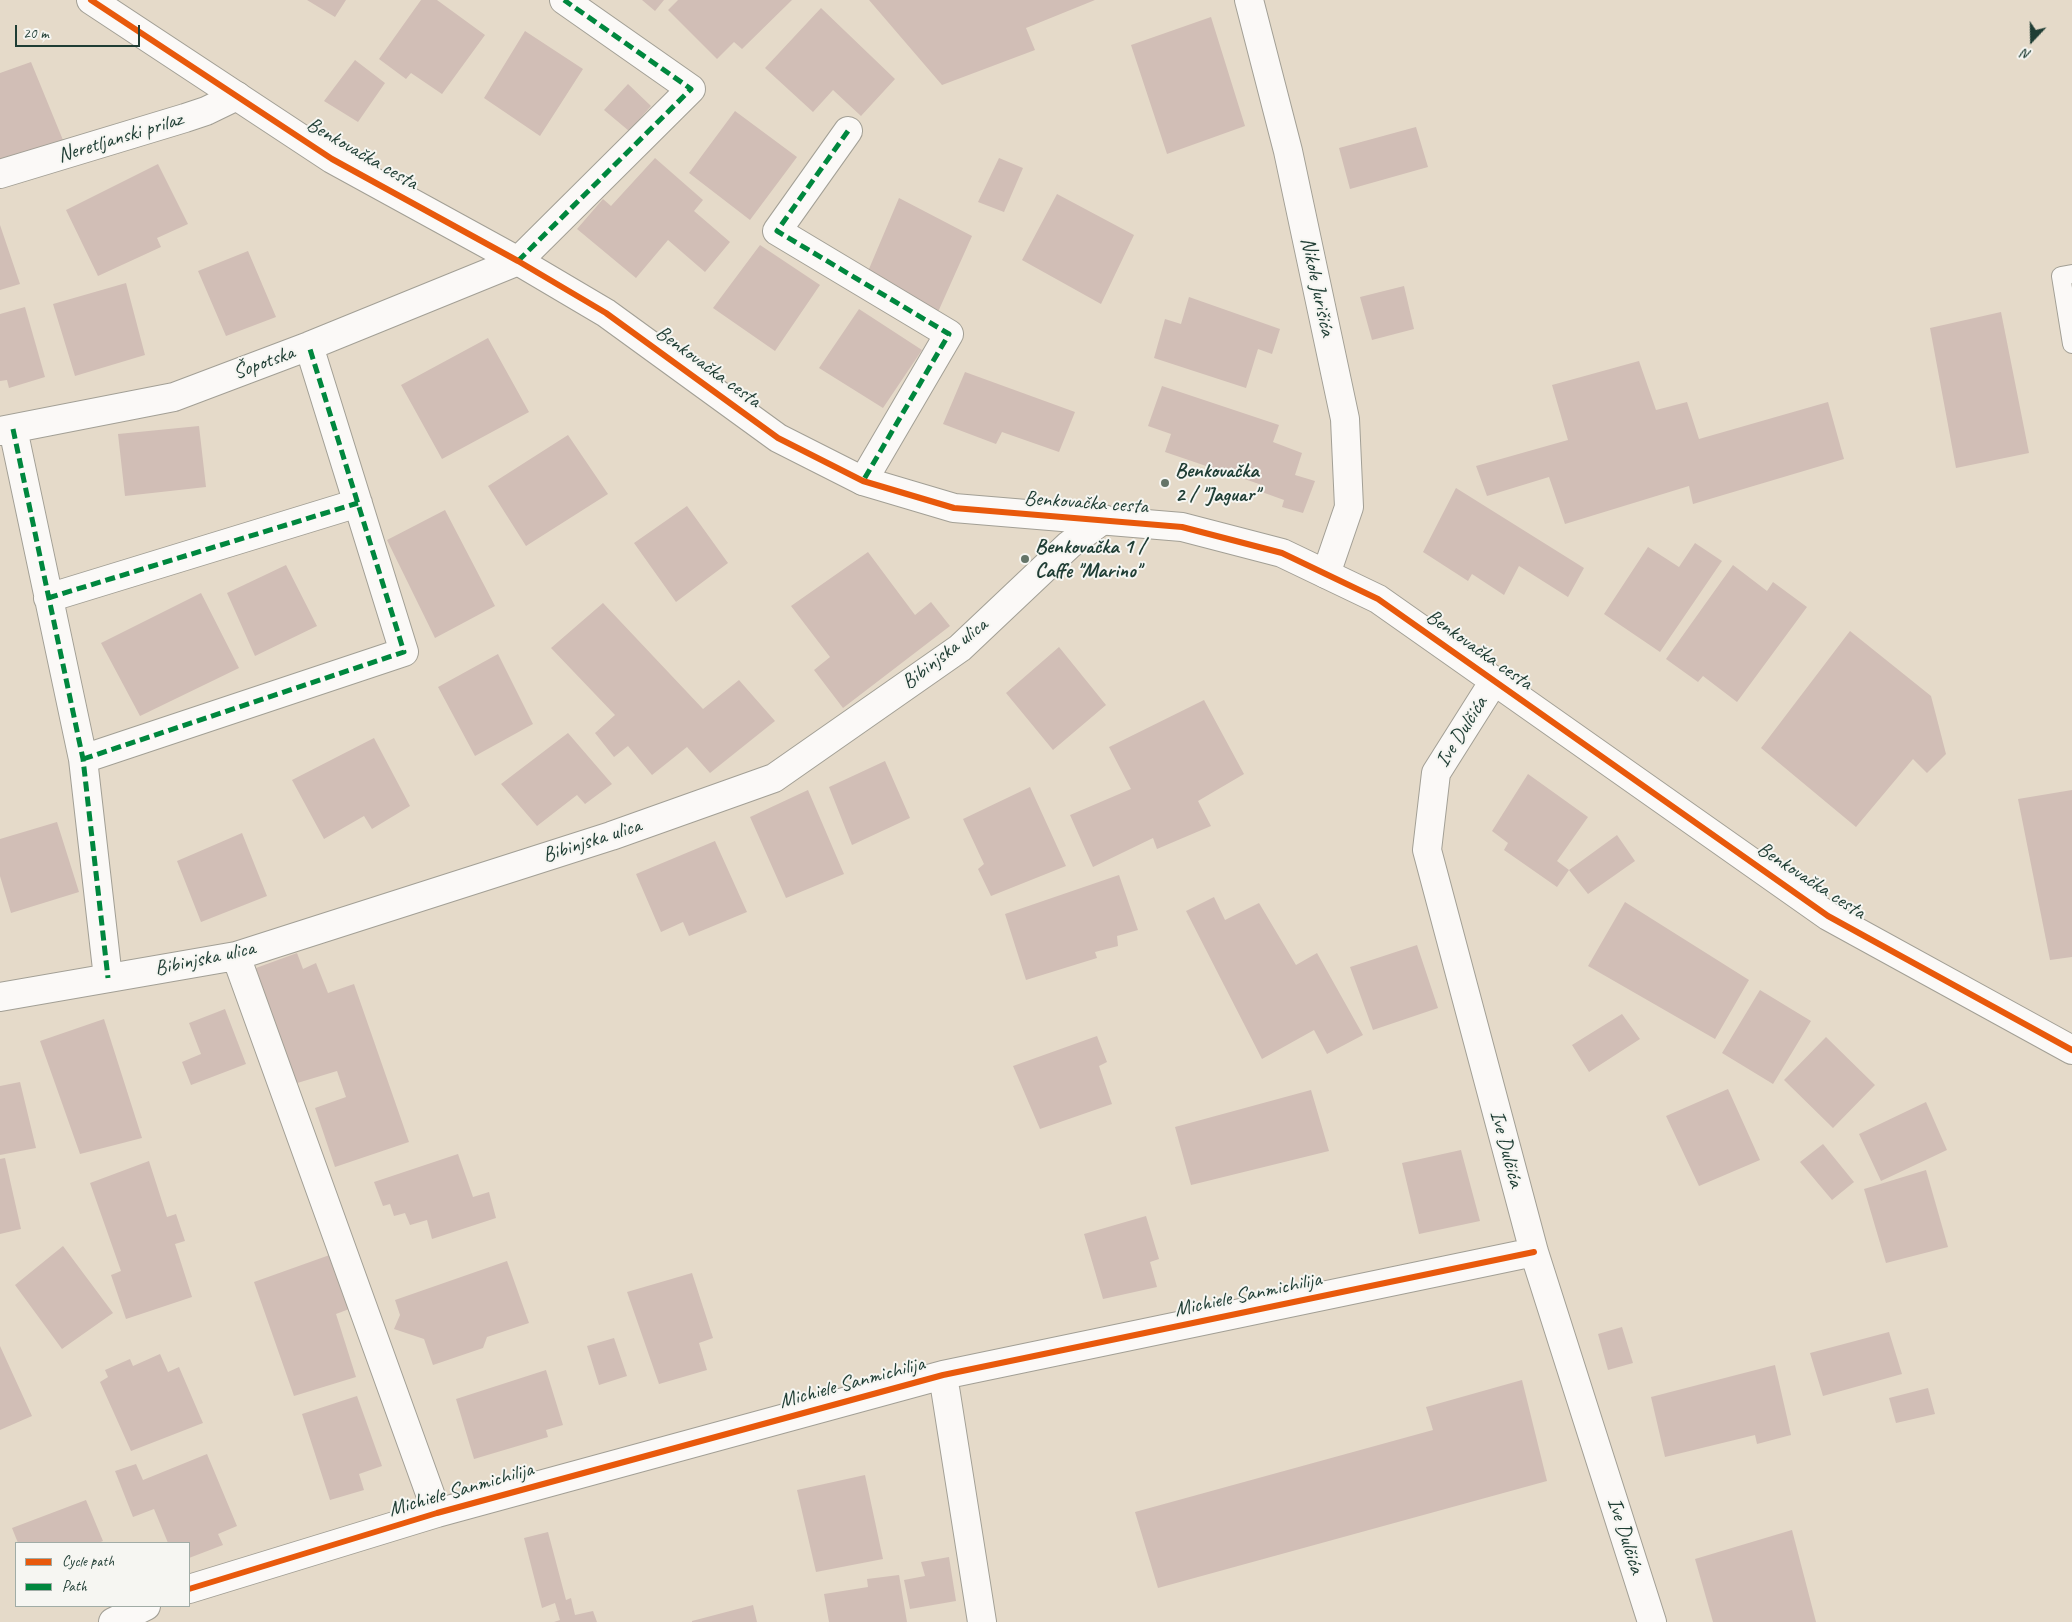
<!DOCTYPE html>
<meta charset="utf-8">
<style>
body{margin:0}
#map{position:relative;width:2072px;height:1622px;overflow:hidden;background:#e5dac9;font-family:Caveat,sans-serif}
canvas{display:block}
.legend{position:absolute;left:15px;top:1542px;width:175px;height:65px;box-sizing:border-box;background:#f6f6f2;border:1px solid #a0aca6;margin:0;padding:6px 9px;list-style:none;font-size:15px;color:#1f3d34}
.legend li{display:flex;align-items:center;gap:10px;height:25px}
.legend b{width:25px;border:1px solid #a0aca6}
.north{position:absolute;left:2007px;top:15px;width:50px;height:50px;-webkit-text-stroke:4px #f6f6f2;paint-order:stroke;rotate:201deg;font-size:14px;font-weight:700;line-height:20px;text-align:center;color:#1f3d34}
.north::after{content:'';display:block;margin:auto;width:18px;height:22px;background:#1f3d34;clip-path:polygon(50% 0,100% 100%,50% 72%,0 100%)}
.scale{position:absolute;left:15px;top:25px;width:125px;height:22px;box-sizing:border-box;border:2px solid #1f3d34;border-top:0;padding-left:6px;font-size:15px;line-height:18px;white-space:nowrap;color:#1f3d34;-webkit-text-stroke:4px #f6f6f2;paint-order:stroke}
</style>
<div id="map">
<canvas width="2072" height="1622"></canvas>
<ul class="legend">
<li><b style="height:6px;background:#e8590c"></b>Cycle path</li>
<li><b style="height:6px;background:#00873e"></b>Path</li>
</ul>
<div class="north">N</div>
<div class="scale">20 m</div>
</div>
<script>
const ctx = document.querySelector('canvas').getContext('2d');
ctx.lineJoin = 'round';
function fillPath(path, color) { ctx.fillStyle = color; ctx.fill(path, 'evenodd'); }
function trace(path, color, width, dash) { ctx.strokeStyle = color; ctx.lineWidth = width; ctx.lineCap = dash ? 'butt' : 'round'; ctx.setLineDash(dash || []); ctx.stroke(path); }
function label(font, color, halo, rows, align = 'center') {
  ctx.font = font + ' Caveat,sans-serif'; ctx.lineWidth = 4; ctx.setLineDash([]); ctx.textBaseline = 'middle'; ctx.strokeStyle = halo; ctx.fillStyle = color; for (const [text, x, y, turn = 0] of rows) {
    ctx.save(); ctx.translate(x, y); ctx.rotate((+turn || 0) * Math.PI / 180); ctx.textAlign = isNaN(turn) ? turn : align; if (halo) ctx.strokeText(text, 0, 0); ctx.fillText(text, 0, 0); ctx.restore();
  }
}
fillPath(new Path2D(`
 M307,0H346L335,17Z
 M421,0H437L485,35L442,94L411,73L406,79L379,59Z
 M642,0H664L655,11Z
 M678,0H792L742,49L734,42L717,59L668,10Z
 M869,0H1095L1026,28L1035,50L942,85Z
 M821,8L895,79L861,116L833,90L813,112L765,68Z
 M1211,17L1245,126L1167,154L1131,45Z
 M525,31L583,69L540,136L484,98Z
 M355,60L385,83L358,122L324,101Z
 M31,62L65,145L0,167V73Z
 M628,84L651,106L629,131L604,110Z
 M735,111L797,157L750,220L689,173Z
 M1416,127L1428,167L1350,189L1339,148Z
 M655,158L703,200L694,211L730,242L705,272L668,240L636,278L577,229L603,199L611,206Z
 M999,158L1023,168L1004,212L978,202Z
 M158,164L188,224L157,238L161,247L98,276L66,210Z
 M1057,194L1134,235L1101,304L1022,260Z
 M899,198L972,236L938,312L866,276Z
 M0,225L20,284L0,290Z
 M760,245L820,285L775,351L713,308Z
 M248,251L276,317L226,336L198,271Z
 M126,283L145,355L75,376L53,304Z
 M1404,286L1414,329L1372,340L1360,297Z
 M1189,297L1280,329L1272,354L1258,349L1246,388L1154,358L1165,319L1181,324Z
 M25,307L45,377L9,388L7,380L0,381V314Z
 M859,309L922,350L883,408L819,368Z
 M2001,312L2029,453L1956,468L1930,328Z
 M488,338L529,412L442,459L401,385Z
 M1639,361L1656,410L1687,402L1699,439L1828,402L1844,459L1693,504L1689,486L1565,524L1549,477L1487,496L1476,466L1568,440L1552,385Z
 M965,372L1075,412L1059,452L1002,432L996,444L943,424Z
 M1162,386L1279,425L1273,442L1302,453L1295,475L1315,481L1303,513L1282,507L1284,500L1259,491L1262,485L1165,452L1171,434L1148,426Z
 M199,426L206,487L125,496L118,434Z
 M568,435L608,494L526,546L488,486Z
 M1456,488L1584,568L1568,597L1519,566L1504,595L1472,574L1468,581L1423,552Z
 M687,506L728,563L676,602L634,543Z
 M445,510L495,606L435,638L387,540Z
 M1695,543L1722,561L1660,652L1604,614L1648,547L1679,567Z
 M868,552L915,615L931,602L950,626L843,708L814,670L830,657L791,606Z
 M286,565L317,626L255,656L227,593Z
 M1733,565L1767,591L1773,582L1807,607L1737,702L1703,676L1698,682L1666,659Z
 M201,593L239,668L140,716L101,643Z
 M603,603L703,709L739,680L775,721L710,773L687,747L652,775L628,746L614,757L595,733L615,715L551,648Z
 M1850,631L1931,696L1946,754L1927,773L1913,759L1856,827L1761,748Z
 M1059,647L1106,705L1053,750L1006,693Z
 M498,654L533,724L475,756L438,687Z
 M1204,700L1244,774L1198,801L1211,826L1157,849L1153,838L1093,867L1070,815L1131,789L1109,747Z
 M568,733L612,784L585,804L577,795L537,826L501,784Z
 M374,738L410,806L372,829L364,816L324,839L292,780Z
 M885,761L910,818L852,845L829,787Z
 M1528,774L1588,817L1557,861L1569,870L1557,887L1504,850L1508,843L1492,831Z
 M1030,787L1066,866L991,896L978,869L984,864L963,819Z
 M808,790L844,874L786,898L750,817Z
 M2072,790V957L2050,960L2018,799Z
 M57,822L79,892L11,913L0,876V839Z
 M242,833L267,896L201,922L177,861Z
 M1617,835L1635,861L1588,894L1569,870Z
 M715,841L747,912L689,936L683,922L661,932L636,874Z
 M1119,875L1138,930L1117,936L1118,946L1095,952L1097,958L1026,980L1005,914Z
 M1214,897L1225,920L1259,903L1296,965L1317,953L1363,1035L1327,1054L1314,1030L1262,1059L1186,911Z
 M1625,902L1749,980L1715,1039L1588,966Z
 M1417,945L1438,1008L1373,1030L1350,967Z
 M297,953L303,969L316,963L328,993L354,984L409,1142L335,1167L315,1108L346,1097L337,1071L294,1084L256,968Z
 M1760,990L1811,1021L1773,1084L1722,1053Z
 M225,1009L246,1064L191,1085L182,1062L201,1054L189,1023Z
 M1622,1014L1640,1039L1589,1072L1572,1045Z
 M104,1019L142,1138L80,1154L40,1041Z
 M1097,1036L1107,1062L1099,1066L1112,1104L1040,1129L1013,1066Z
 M1826,1037L1875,1085L1833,1128L1784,1080Z
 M20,1082L36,1148L0,1155V1086Z
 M1728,1089L1760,1160L1699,1186L1666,1116Z
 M1311,1090L1329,1151L1191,1185L1175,1127Z
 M1926,1102L1947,1150L1881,1181L1859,1134Z
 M1823,1144L1854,1182L1832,1200L1800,1162Z
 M1461,1150L1480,1221L1419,1234L1402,1163Z
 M458,1154L473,1197L489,1192L496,1218L432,1239L427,1220L410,1225L405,1213L394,1216L390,1204L383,1206L374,1182Z
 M5,1158L21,1229L0,1234V1159Z
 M149,1161L167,1217L176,1214L185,1241L175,1244L192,1297L126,1319L111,1275L121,1271L90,1183Z
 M1926,1170L1948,1247L1886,1263L1864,1189Z
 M1146,1216L1159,1259L1150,1262L1157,1287L1103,1299L1084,1234Z
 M63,1246L113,1313L62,1349L15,1285Z
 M338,1252L357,1306L336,1314L356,1377L294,1396L254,1282Z
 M507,1261L529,1323L487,1337L483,1348L433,1365L424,1339L394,1329L400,1315L395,1300Z
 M692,1273L713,1338L699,1343L707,1370L659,1384L627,1292Z
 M1622,1327L1633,1363L1608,1370L1598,1334Z
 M1889,1332L1902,1374L1823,1396L1810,1353Z
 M614,1338L627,1376L599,1385L587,1346Z
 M0,1346L32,1416L0,1430Z
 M160,1354L168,1372L179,1367L203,1423L131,1451L100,1382L108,1377L105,1370L130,1359L133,1366Z
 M1775,1365L1791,1435L1757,1444L1755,1435L1665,1457L1651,1397Z
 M546,1370L563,1425L546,1430L548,1437L474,1459L456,1399Z
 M1522,1380L1547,1481L1158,1588L1135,1512L1433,1430L1426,1407Z
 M1928,1388L1935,1414L1896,1423L1889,1398Z
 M357,1396L382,1466L359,1474L364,1490L330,1500L302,1414Z
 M207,1454L237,1526L218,1534L223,1545L189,1558V1543H168L154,1509L133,1517L115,1471L136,1464L143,1480Z
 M865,1475L883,1559L816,1572L797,1490Z
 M86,1500L103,1541L98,1543H18L12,1528Z
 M1792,1530L1816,1622H1713L1695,1559Z
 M548,1532L566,1600L571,1598L575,1615L593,1611L597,1622H554L560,1620L555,1603L542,1608L524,1538Z
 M949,1557L956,1601L910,1609L904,1580L925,1576L921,1562Z
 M899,1575L907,1622H829L824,1594L868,1587L867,1579Z
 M753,1605L757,1622H692V1621Z`), '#d1beb6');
const lane = new Path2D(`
 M2072,274L2061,276L2072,344`);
const street = new Path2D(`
 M1249,0L1288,151L1345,419L1349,507L1326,574
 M848,131L777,231L949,334L863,481
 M0,174L185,118L206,111L237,96
 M13,429L83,759L108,978
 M0,431L174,397L309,346L518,261L691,89L564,0
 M48,598L358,503
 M1494,681L1436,773L1427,850L1534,1252L1652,1622
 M83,759L404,652L309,346
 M236,956L437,1513
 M0,997L236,956L611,836L774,778L960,648L1069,545L1104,519
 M943,1375L982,1622
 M189,1589L437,1513L943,1375L1534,1252
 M113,1622L146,1606`);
const secondary = new Path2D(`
 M91,0L332,159L518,261L606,313L778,438L863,481L954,508L1182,527L1282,553L1378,599L1828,916L2072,1050`);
trace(lane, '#a29f95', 20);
trace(street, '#a29f95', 30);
trace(secondary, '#a29f95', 30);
trace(lane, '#fbf9f7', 18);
trace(street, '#fbf9f7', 28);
trace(secondary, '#fbf9f7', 28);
trace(new Path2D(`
 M848,131L777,231L949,334L863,481
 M518,261L691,89L564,0
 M13,429L83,759L108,978
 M48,598L358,503
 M83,759L404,652L309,346`), '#00873e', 5, [10, 5]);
trace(new Path2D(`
 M91,0L332,159L518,261L606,313L778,438L863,481L954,508L1182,527L1282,553L1378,599L1828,916L2072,1050
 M189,1589L437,1513L943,1375L1534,1252`), '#e8590c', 6);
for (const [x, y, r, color] of [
 [1165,483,5,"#647468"],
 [1025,559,5,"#647468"]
]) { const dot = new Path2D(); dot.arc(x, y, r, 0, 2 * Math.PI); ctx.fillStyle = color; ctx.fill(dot); trace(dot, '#f6f6f2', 2); }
label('21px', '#1f3d34', '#f6f6f2', [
 ["Neretljanski prilaz",120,138,-17],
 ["Benkovačka cesta",362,154,30],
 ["Nikole Jurišića",1317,287,78],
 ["Šopotska",264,363,-20],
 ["Benkovačka cesta",708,367,36],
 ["Benkovačka cesta",1086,503,4],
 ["Benkovačka cesta",1479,650,35],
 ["Bibinjska ulica",945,654,-38],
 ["Ive Dulčića",1462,732,-58],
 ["Bibinjska ulica",592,841,-18],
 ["Benkovačka cesta",1811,881,33],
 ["Bibinjska ulica",205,959,-12],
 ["Ive Dulčića",1506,1149,75],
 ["Michiele Sanmichilija",1248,1295,-12],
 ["Michiele Sanmichilija",852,1383,-15],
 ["Michiele Sanmichilija",461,1490,-16],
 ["Ive Dulčića",1625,1536,72]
]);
label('bold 21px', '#1f3d34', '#f6f6f2', [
 ["Benkovačka",1175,471],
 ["2 / \"Jaguar\"",1175,495],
 ["Benkovačka 1 /",1035,547],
 ["Caffe \"Marino\"",1035,571]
], 'left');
</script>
